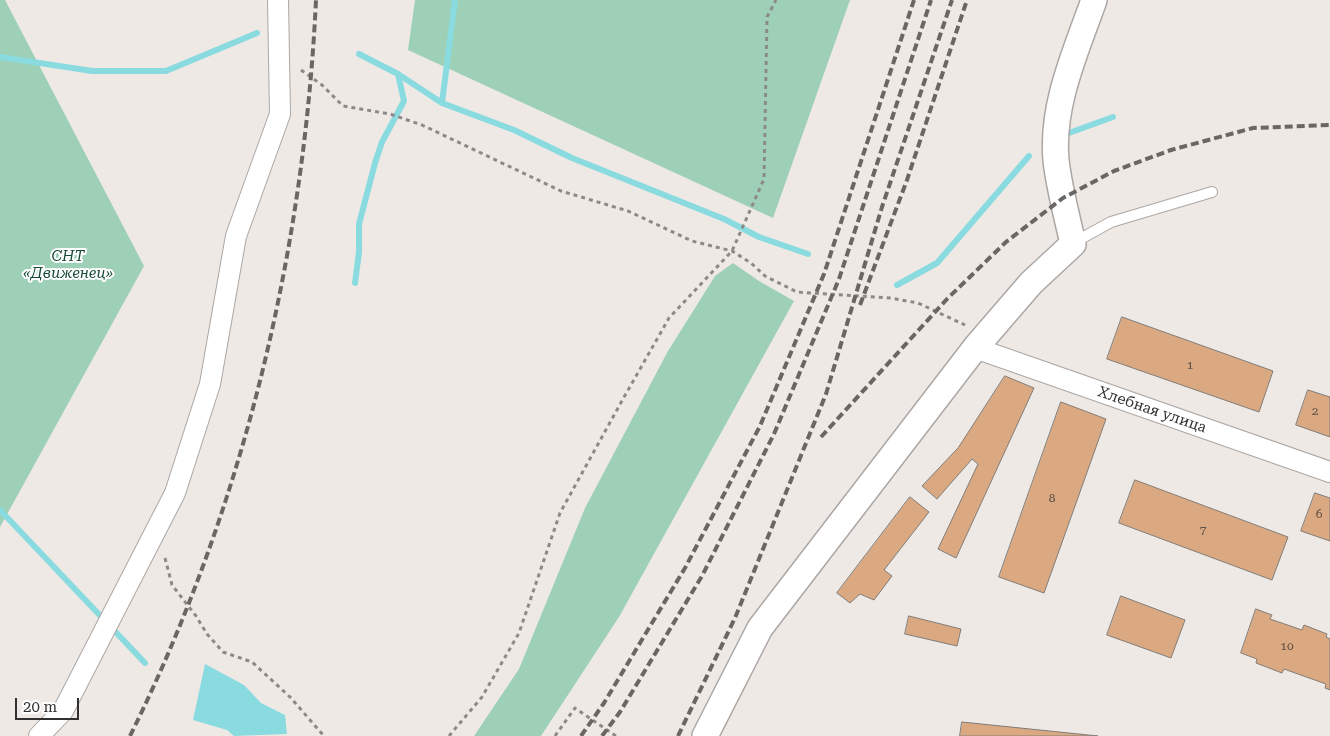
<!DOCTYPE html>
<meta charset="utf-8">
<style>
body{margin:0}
#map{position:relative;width:1330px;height:736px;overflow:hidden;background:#eee9e5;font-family:"Roboto Serif",serif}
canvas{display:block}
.scale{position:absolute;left:15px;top:698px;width:64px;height:22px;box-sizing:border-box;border:2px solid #32302f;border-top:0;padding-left:6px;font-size:15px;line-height:18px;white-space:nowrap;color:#32302f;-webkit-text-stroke:4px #fff;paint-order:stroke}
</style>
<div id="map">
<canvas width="1330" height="736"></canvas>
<div class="scale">20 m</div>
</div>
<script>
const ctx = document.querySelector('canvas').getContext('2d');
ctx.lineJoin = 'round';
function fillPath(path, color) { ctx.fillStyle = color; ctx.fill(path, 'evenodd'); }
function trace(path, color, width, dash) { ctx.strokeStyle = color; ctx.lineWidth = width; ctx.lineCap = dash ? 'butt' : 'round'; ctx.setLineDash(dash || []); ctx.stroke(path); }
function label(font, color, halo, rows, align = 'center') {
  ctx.font = font + ' "Roboto Serif",serif'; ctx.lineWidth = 4; ctx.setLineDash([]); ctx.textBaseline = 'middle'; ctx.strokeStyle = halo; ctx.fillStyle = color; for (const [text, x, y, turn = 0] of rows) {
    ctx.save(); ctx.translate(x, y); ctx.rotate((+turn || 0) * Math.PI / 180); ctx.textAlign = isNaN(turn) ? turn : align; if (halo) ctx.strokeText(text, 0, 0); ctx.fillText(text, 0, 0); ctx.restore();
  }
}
fillPath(new Path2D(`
 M0,0H5L144,266L0,527Z
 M415,0H850L773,218L408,50Z
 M733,263L759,281L794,301L619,617L541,736H474L519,669L585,508L668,351L715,276Z`), '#9ed0b7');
fillPath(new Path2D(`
 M205,664L244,685L261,703L285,715L287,734L234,736L227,730L193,720Z`), '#8adbe0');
trace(new Path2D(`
 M359,54L398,74L442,103L514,130L572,158L724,219L759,237L808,254
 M0,57L92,71H166L257,33
 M442,103L455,0
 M1069,133L1113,117
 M355,283L359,252V224L375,163L382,142L404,101L398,74
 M897,285L937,263L1029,156
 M0,510L145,663`), '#8adbe0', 6);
const building = new Path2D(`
 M1122,317L1273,371L1259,412L1107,359Z
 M1005,376L1034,388L956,558L938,549L978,464L972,459L937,499L922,486L958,448Z
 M1308,390L1330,397V437L1296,425Z
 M1061,402L1106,419L1044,593L999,577Z
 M1135,480L1288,537L1272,580L1119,523Z
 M1315,493L1330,498V541L1301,531Z
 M910,497L929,512L884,570L892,576L874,600L860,594L850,603L837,593Z
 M1121,596L1185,620L1171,658L1107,635Z
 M1256,609L1272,615L1270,619L1302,630L1304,625L1327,634L1326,637L1330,639V690L1325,688L1326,684L1284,669L1282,673L1256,663L1257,659L1241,653Z
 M909,616L961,629L957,646L905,634Z
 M962,722L1098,736H960Z`);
fillPath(building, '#dba981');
trace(building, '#807c78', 1);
const service = new Path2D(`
 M1073,243L1111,222L1212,192`);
const minor = new Path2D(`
 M975,348L1330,472
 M39,736L63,711L175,493L210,384L236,236L280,114L278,0`);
const tertiary = new Path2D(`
 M705,736L760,628L975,348L1031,283L1073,244C1067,216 1059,188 1056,160C1051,105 1076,51 1094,0`);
trace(service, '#aca7a4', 12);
trace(minor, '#aca7a4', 22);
trace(tertiary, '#aca7a4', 28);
trace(new Path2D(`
 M301,70L322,85L343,106L390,114L422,125L561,191L628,211L692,241L732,251L751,263L765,276L797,292L890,298L918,303L965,325
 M165,558L172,585L196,616L207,634L223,652L252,662L290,697L324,736
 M449,736L482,697L519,633L560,513L623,399L669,318L732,251L764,179L767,17L776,0
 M555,736L575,708L616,736`), '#8d8987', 3, [4, 4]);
trace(service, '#fff', 10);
trace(minor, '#fff', 20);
trace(tertiary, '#fff', 25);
trace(new Path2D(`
 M860,305L907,180L967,0
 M821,437L947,299L1006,242L1063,198L1114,171L1171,150L1253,128L1330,125
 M130,736C243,508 304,253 316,0
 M581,736L604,703L685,568L760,426L824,274L914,0
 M602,736L620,712L702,576L774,434L839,279L931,0
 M678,736L735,618L826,394L882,207L952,0`), '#696664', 4, [8, 4]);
label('12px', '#5c4e44', null, [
 ["1",1190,365],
 ["2",1315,411],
 ["8",1052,498],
 ["6",1319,514],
 ["7",1203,530],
 ["10",1287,646]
]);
label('italic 15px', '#184c37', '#fff', [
 ["СНТ",68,257],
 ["«Движенец»",68,274]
]);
label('15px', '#32302f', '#fff', [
 ["Хлебная улица",1152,410,19]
]);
</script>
